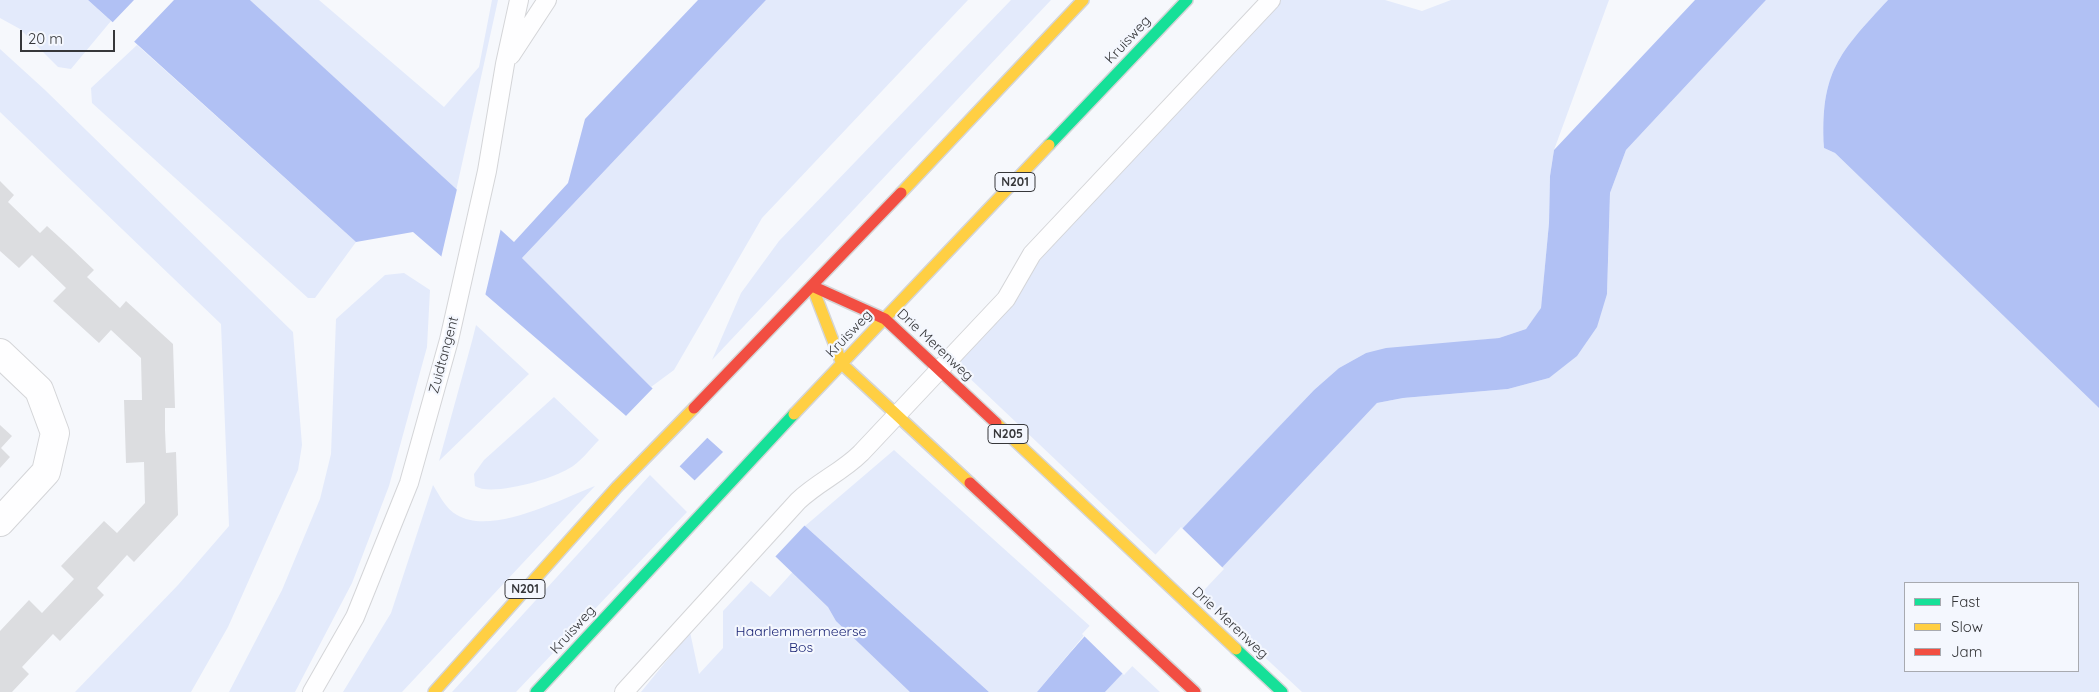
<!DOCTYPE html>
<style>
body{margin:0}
#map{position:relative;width:2099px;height:692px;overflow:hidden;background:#f6f8fc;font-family:Quicksand,sans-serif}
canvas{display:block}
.legend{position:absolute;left:1904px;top:582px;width:175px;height:90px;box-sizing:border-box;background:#f4f7fe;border:1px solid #a8aab0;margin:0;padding:6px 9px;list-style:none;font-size:15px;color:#36373a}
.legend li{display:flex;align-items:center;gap:10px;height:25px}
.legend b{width:25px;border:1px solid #a8aab0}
.scale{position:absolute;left:20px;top:30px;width:95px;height:22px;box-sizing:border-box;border:2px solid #36373a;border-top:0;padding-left:6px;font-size:15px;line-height:18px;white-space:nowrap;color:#36373a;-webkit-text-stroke:4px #f4f7fe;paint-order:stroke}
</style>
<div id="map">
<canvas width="2099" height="692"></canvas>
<ul class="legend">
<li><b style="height:6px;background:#16e098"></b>Fast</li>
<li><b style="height:6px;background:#ffcf43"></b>Slow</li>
<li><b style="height:6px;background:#f24e42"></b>Jam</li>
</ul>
<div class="scale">20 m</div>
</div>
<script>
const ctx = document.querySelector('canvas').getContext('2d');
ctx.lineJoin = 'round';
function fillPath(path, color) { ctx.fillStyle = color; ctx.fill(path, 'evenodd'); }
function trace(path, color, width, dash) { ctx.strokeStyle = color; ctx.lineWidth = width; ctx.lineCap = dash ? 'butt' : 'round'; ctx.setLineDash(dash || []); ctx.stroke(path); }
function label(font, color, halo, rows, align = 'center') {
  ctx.font = font + ' Quicksand,sans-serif'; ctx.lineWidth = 4.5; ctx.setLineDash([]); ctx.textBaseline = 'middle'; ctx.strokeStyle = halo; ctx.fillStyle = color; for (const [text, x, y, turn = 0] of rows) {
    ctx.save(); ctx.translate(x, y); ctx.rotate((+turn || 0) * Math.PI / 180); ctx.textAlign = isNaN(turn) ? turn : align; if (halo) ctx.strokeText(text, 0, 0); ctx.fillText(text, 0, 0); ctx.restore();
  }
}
fillPath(new Path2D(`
 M0,0H88L111,21L71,69L58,67L20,29L0,18Z
 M250,0H319L444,107L479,67L492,0H498L456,191Z
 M766,0H968L762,218L674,370L651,387L522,258Z
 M1011,0H1051L712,360L741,293L779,241Z
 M1278,0H1385L1422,11L1451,0H1609L1554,150L1550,176L1549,223L1541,309L1526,329L1499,338L1366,353L1339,368L1314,390L1157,556L961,370L959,336Z
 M1766,0H1888C1839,53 1820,72 1824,148L1835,153L2099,408V692H1302L1197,594L1377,403L1403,398L1508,389L1549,378L1607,294L1610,193L1626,150ZM1905,583H2078V671H1905Z
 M137,45L356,242L315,298H308L92,103L91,88Z
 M0,49L45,90L293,332L302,445L298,470L228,627L191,692H75L178,585L229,526L221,324L0,112Z
 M404,273L430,290L427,347L389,486L352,583L295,692H229L282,590L320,499L331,454L336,319L385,275Z
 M476,325L529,374L439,461L472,341Z
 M554,397L599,440C590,449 580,463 568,469C552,479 491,497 475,486L474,474L484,460Z
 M894,450L1091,627L1037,692H989L805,526Z
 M650,475L687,512L516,692H452Z
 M433,485C440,496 445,508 457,515C492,536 561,499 595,486L402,692H343L391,613Z
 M798,566L931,692H641L690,632L699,674L723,648V611L751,581L770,597Z
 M1130,664L1160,692H1105Z`), '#e3eafb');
fillPath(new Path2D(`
 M88,0H250L514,242L568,183L585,119L698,0H766L522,258L651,387L989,692H910L836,621L828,607L776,557L625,415L413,232L356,242Z
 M1695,0H1766L1626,150L1610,193L1607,294L1597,327L1577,356L1549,378L1508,389L1403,398L1377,403L1105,692H1037C1124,587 1220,489 1314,390L1339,368L1366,353L1386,348L1499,338L1526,329L1541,308L1549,223L1550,176L1554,150Z
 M1888,0H2099V408L1835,153L1824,148C1820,72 1839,53 1888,0Z`), '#b1c1f4');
fillPath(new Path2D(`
 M134,0H174L132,44L111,24Z
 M457,189L501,228L485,296L441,258Z
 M654,387L710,435L678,468L624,418Z
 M725,450L806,524L774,558L693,482Z
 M1181,527L1224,569L1124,675L1082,634Z`), '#f6f8fc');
fillPath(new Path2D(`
 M0,181L14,195L8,202L40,233L47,226L71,248L94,270L87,277L120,308L126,301L173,344L175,408H165V430L166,453L176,452L178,515L134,562L127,555L97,588L104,595L60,641L53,634L22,667L29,674L12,692H0V631L29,600L42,613L74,579L61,566L104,521L117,533L145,503L144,462L126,463L125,431L124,400H142L141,358L111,330L99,343L53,301L66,288L32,255L19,268L0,251Z
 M0,425L12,436L1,448L10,457L0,468Z`), '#dcdde0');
const lane = new Path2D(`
 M511,55L547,0
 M312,692L355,617L409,483L449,340L487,171L505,64L519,0
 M624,692L798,501C818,482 842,472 861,453L1006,299L1032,254L1271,0`);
const street = new Path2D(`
 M0,353L39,390L55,433L46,472L0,522`);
const fast = new Path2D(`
 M1049,145L1187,0
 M1236,649L1282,692
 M536,692L794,414`);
const slow = new Path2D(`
 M901,193L1083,0
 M812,286L842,364L970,483
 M794,414L1049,145
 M996,423L1236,649
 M434,692L617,487L694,408`);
const jam = new Path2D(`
 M812,286L885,319L996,423
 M694,408L901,193
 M970,483L1195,692`);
trace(lane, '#d4d5d8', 20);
trace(street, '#d4d5d8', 30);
trace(fast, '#d4d5d7', 14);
trace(slow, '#d4d5d7', 14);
trace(jam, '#d4d5d7', 14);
trace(lane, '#fefeff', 18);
trace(street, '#fefeff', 28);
trace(fast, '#16e098', 11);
trace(slow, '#ffcf43', 11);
trace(jam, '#f24e42', 11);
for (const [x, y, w] of [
 [1015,182,40],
 [1008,434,40],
 [525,589,40]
]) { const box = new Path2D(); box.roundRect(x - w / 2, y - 9.5, w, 19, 4); ctx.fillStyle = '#f4f7fe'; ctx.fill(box); trace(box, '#36373a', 1); }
label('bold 12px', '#36373a', null, [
 ["N201",1015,182],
 ["N205",1008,434],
 ["N201",525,589]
]);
label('14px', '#36373a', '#f4f7fe', [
 ["Kruisweg",1128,40,-47],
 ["Kruisweg",849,334,-46],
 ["Drie Merenweg",935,345,43],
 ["Zuidtangent",444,355,-75],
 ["Drie Merenweg",1230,623,43],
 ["Kruisweg",573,630,-48]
]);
label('14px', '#1b2575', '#f4f7fe', [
 ["Haarlemmermeerse",801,632],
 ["Bos",801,648]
]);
</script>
